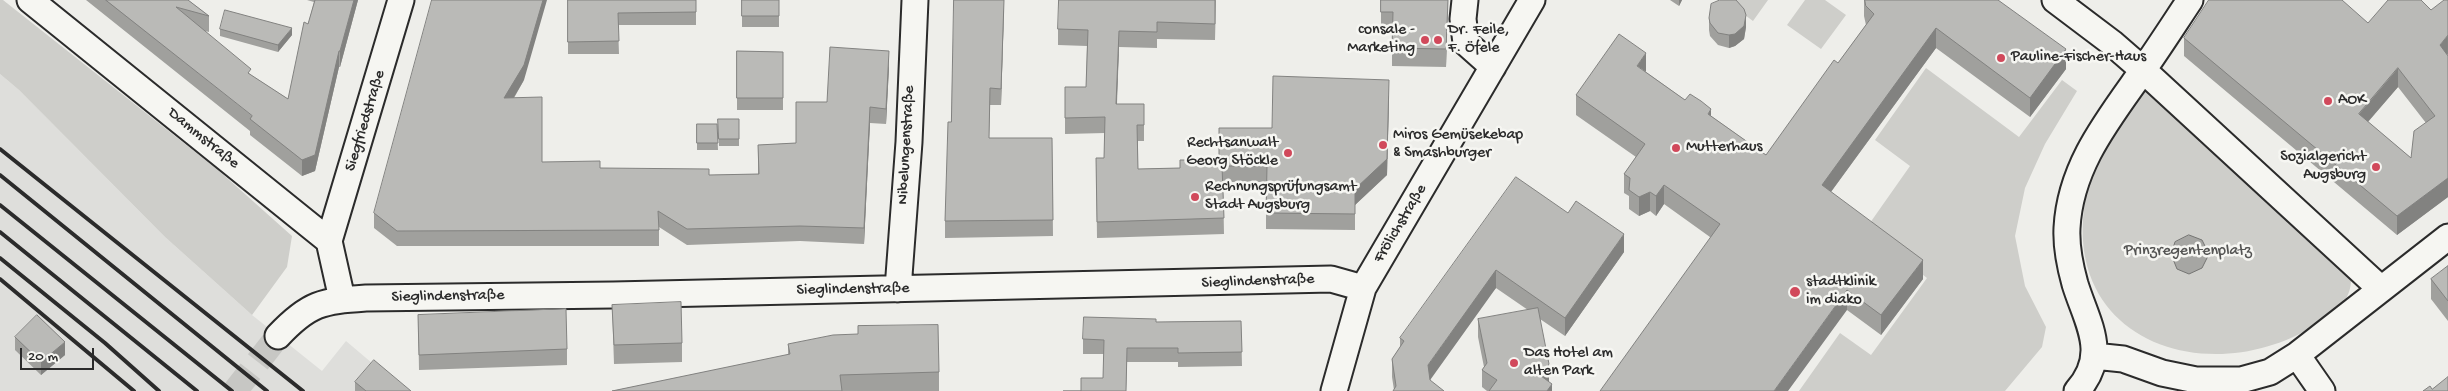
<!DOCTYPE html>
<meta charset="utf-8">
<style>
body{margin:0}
#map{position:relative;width:2448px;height:391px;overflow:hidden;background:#eeeeea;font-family:"Gochi Hand",sans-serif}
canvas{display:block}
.scale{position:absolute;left:20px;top:348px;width:74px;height:22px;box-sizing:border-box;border:2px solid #2b2b2b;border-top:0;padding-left:6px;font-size:15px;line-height:18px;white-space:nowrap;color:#2b2b2b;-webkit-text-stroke:4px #f6f6f2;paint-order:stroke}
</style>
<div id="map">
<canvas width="2448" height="391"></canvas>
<div class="scale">20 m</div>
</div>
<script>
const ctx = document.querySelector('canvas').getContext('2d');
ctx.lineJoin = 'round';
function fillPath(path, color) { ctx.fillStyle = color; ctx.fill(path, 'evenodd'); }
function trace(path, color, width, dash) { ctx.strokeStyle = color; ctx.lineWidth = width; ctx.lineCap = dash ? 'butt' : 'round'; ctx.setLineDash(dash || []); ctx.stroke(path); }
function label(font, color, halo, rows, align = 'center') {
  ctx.font = font + ' "Gochi Hand",sans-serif'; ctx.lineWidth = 5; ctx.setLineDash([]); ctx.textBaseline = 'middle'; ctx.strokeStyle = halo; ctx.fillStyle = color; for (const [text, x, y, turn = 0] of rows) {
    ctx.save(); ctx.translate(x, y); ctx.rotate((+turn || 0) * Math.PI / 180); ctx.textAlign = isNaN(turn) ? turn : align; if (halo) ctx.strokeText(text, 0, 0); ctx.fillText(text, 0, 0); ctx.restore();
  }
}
fillPath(new Path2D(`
 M0,74L19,90L165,237L252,315L322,371L346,341L405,391H0Z`), '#dededb');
fillPath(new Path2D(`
 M0,0H3L218,170L292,236L287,267L252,315L165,237L19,90L0,74Z
 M1733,0H1768L1753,21L1730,4Z
 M1805,0H1825L1846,15L1821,49L1787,25Z
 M1926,68L2019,137L2062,80L2077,91L2045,144L2025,188L2015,236L2025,286L2046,327L2042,347L2005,391H1799L1840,333L1871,355L1927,278L1865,230L1910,166L1875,140Z
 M2149,83L2351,271C2353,302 2339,307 2317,324C2212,391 2062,344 2085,202C2092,158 2124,119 2149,83Z`), '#cececa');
const water = new Path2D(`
 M2189,235L2202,240L2209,254L2202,268L2189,274L2177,269L2171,254L2175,242Z`);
fillPath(water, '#a6a6a3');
trace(water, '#757573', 1);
trace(new Path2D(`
 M235,391L278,336`), '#c7c7c4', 25, [25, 12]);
const minor = new Path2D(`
 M30,0L329,241L342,299
 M1465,0L1463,19L1466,43L1493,67
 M2055,0L2112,43L2143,70L2381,289
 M329,241L401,0
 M898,289L909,142L915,0
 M278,336C309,303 322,301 366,298L613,295L1331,279L1363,288
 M2297,355L2322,391
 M2094,356L2123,359L2162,373L2196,380H2241L2270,372L2297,355L2448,237
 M1334,391L1363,288L1532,0
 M2077,391C2110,354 2087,323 2075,284C2070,266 2066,247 2067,228C2070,167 2107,121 2141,73C2158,49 2174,24 2190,0`);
trace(minor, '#2b2b2b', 29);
trace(minor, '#f6f6f2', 25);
trace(new Path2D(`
 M0,149L303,391
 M0,175L267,391
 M0,205L232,391
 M0,232L197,391
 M0,258L105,343L159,391
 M0,279L134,391`), '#2b2b2b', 4);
fillPath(new Path2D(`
 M86,0H188L209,16V32L205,31L251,75L288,99L314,2L307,0H358L340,67H339L315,171L302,176L250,135V131Z
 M568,0H696V25H618L619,54H568Z
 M742,0H779V27H742Z
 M1216,0L1215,40L1157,39V48L1119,47L1117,104H1144V141H1138V169L1180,168V160H1219L1272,128L1389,96L1387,175L1355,205V230L1266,229V182H1223L1224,234L1097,238L1096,158H1104L1105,133L1065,134V87H1086L1087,46L1058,45V29Z
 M1381,0H1448L1446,67L1392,66V30H1381Z
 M1670,0H1682L1679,6Z
 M1864,0H1998L2066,69L2030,117L1936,48L1831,192L1923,279L1881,335L1847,310L1710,237L1664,204L1656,216L1650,211L1639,216L1629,209V196L1624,193V174L1636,157L1576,115V95L1646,72L1685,100L1711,116L1766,155L1838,63L1866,25L1864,16Z
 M1004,9L1001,105H990L989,138H1052L1053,236L945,238V221L951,122Z
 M1709,18L1746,27L1744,39L1735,46L1729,48L1718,45L1710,36L1709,30Z
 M2368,23L2448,54L2447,55L2448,56V197L2397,235L2184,56V38ZM2398,87L2426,123L2411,158L2368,122Z
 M220,29L292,35L278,52L220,36Z
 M737,51L783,52V110H737Z
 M889,67L886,124L870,123L864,244L800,241L687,245L659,227V246H397L374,228V213L524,80L514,98L542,162L600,168L709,175L758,174V145L796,143L827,102Z
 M718,119H739V146H719Z
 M697,124H717L718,150H697Z
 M1568,213L1624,252L1565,336L1540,319L1549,382L1552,391H1487L1482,387V370L1484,367L1478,337V319L1528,310L1496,288L1394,390L1392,377V359L1400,347V338Z
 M2448,266V321L2431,299V279Z
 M612,305L682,343V362L614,364Z
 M418,315L567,349V365L419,370Z
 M1241,321L1242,366L1178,367V362H1127L1126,391H1081L1103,378L1104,354H1083V339L1156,322Z
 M15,337L65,355L41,375L15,350Z
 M788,344L939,372V391H612L788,355Z
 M355,382L411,391H355Z`), '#a0a09d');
fillPath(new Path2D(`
 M354,0H358L340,67V51Z
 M543,0H547L524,80L504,114V98Z
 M1004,0V9L1001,105V89Z
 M1448,0L1446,67V49Z
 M1679,0H1682L1679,6Z
 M1746,15V27L1744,39L1735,46L1729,48V35Z
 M292,28V35L278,52V45Z
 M1936,28V48L1822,204V185Z
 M1119,31V47L1116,120V104Z
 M2448,35V54L2440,64V45Z
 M2066,49V69L2030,117V98Z
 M339,51V67L315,171L302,176V160Z
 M889,51V67L886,124V109Z
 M1646,53V72L1637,66Z
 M2398,68V87L2359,132V114Z
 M1389,96L1387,175L1355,205V230V189Z
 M870,107V123L864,244V228Z
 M1711,109V129L1708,114Z
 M2448,178V197L2397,235V216Z
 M1664,185V204L1656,216V196Z
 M1650,192V211L1639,216V197Z
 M1624,234V252L1565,336V318Z
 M1923,260V279L1881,335V315Z
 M1496,270V288L1428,383V365Z
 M1847,290V310L1788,391H1774Z
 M65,342V355L41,375V362Z
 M1549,364V382L1541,376Z
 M1552,384V391H1547Z`), '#828280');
const building = new Path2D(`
 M106,0H188L209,16L176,7L251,69L248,73L288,99L304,22L308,24L315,0H354L340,51H339L315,155L302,160L250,119L252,116Z
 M432,0H543L524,65L504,98L542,97V162L600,161V168L709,169V175L759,174L758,145L796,143V102H827L830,47L889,51L886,109L870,107L864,228L800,226L687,229L658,211L659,230L397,231L374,213Z
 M568,0H696V12L618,13L619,41L568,42Z
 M742,0H779V16H742Z
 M954,0H1004L1001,89L990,88L989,138H1052L1053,220L945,221L948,122H951Z
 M1059,0H1215V24L1157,22V32L1119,31L1116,104H1144V125H1137L1138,169L1180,168V160H1219V128H1272L1273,76L1389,80L1387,159L1355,189V214L1266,213L1267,166H1222L1224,218L1097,222L1096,158H1104L1105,117L1065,118V87H1086L1088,30L1058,29Z
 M1381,0H1448L1446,49L1392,48L1393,12H1381Z
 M1720,0H1736L1744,9L1746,15L1744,26L1735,34L1729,35L1718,33L1710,23L1709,18L1711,4Z
 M1865,0H1998L2066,49L2030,98L1936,28L1822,185L1923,260L1881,315L1847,290L1774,391H1600L1720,224L1664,185L1656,196L1650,192L1639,197L1629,190L1630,178L1624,174L1645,144L1576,95L1619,34L1646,53L1637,66L1685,100L1690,94L1701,101L1711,109L1708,114L1766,155L1834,60L1838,63L1874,14L1866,6Z
 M2209,0H2342L2368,23L2388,0H2421L2431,10L2444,0H2448V35L2440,45L2448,56V178L2397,216L2184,38ZM2398,68L2435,116L2414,131L2411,158L2359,114Z
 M225,10L292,28L278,45L220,29Z
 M737,51L783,52V98H737Z
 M718,119H739V139H719Z
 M697,124H717L718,143H697Z
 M1516,177L1568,213L1576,201L1624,234L1565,318L1496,270L1428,365L1430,380L1444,391H1393L1396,386L1392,359L1404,341L1400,338Z
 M2448,266V301L2431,279Z
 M681,302L682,343L614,345L612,305Z
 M1538,308L1549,364L1541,376L1552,384L1547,391H1489L1497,380L1482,370L1487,363L1478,319Z
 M566,309L567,349L419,355L418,315Z
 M37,315L65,342L41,362L15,337Z
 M1084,317L1156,319V322L1241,321L1242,352L1178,353V348H1127L1126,391H1063H1081V378H1103L1104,340L1083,339Z
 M938,325L939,372L840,375L842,391H612L790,354L788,344L833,335L858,334V326Z
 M374,360L411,391H366L355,382Z
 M2448,377V391H2423L2430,386L2432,389Z`);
fillPath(building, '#babab7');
trace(building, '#828280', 1);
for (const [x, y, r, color] of [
 [1425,40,5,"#d1495b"],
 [1438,40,5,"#d1495b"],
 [2001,58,5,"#d1495b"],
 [2328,101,5,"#d1495b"],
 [1383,145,5,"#d1495b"],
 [1676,148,5,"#d1495b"],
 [1288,153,5,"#d1495b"],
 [2376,167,5,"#d1495b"],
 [1195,197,5,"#d1495b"],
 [1795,292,6,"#d1495b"],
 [1514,363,5,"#d1495b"]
]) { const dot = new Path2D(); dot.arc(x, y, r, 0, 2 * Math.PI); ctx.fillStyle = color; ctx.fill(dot); trace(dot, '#f6f6f2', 2); }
label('16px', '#2b2b2b', '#f6f6f2', [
 ["consale -",1415,31,"right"],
 ["Marketing",1415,49,"right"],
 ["Dr. Feile,",1448,31],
 ["F. Öfele",1448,49],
 ["Pauline-Fischer-Haus",2011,58],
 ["AOK",2338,101],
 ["Miros Gemüsekebap",1393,136],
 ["& Smashburger",1393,154],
 ["Rechtsanwalt",1278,144,"right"],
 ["Georg Stöckle",1278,162,"right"],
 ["Mutterhaus",1686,148],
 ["Sozialgericht",2366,158,"right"],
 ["Augsburg",2366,176,"right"],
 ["Rechnungsprüfungsamt",1205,188],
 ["Stadt Augsburg",1205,206],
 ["stadtklinik",1806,283],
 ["im diako",1806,301],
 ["Das Hotel am",1524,354],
 ["alten Park",1524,372]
], 'left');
label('16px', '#2b2b2b', '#f6f6f2', [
 ["Siegfriedstraße",366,121,-73],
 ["Dammstraße",203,139,39],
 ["Nibelungenstraße",907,145,-87],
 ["Frölichstraße",1401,224,-59],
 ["Sieglindenstraße",1258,282,-2],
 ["Sieglindenstraße",853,290,-1],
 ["Sieglindenstraße",448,297,-1]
]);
label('16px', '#545453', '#f6f6f2', [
 ["Prinzregentenplatz",2188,252]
]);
</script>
